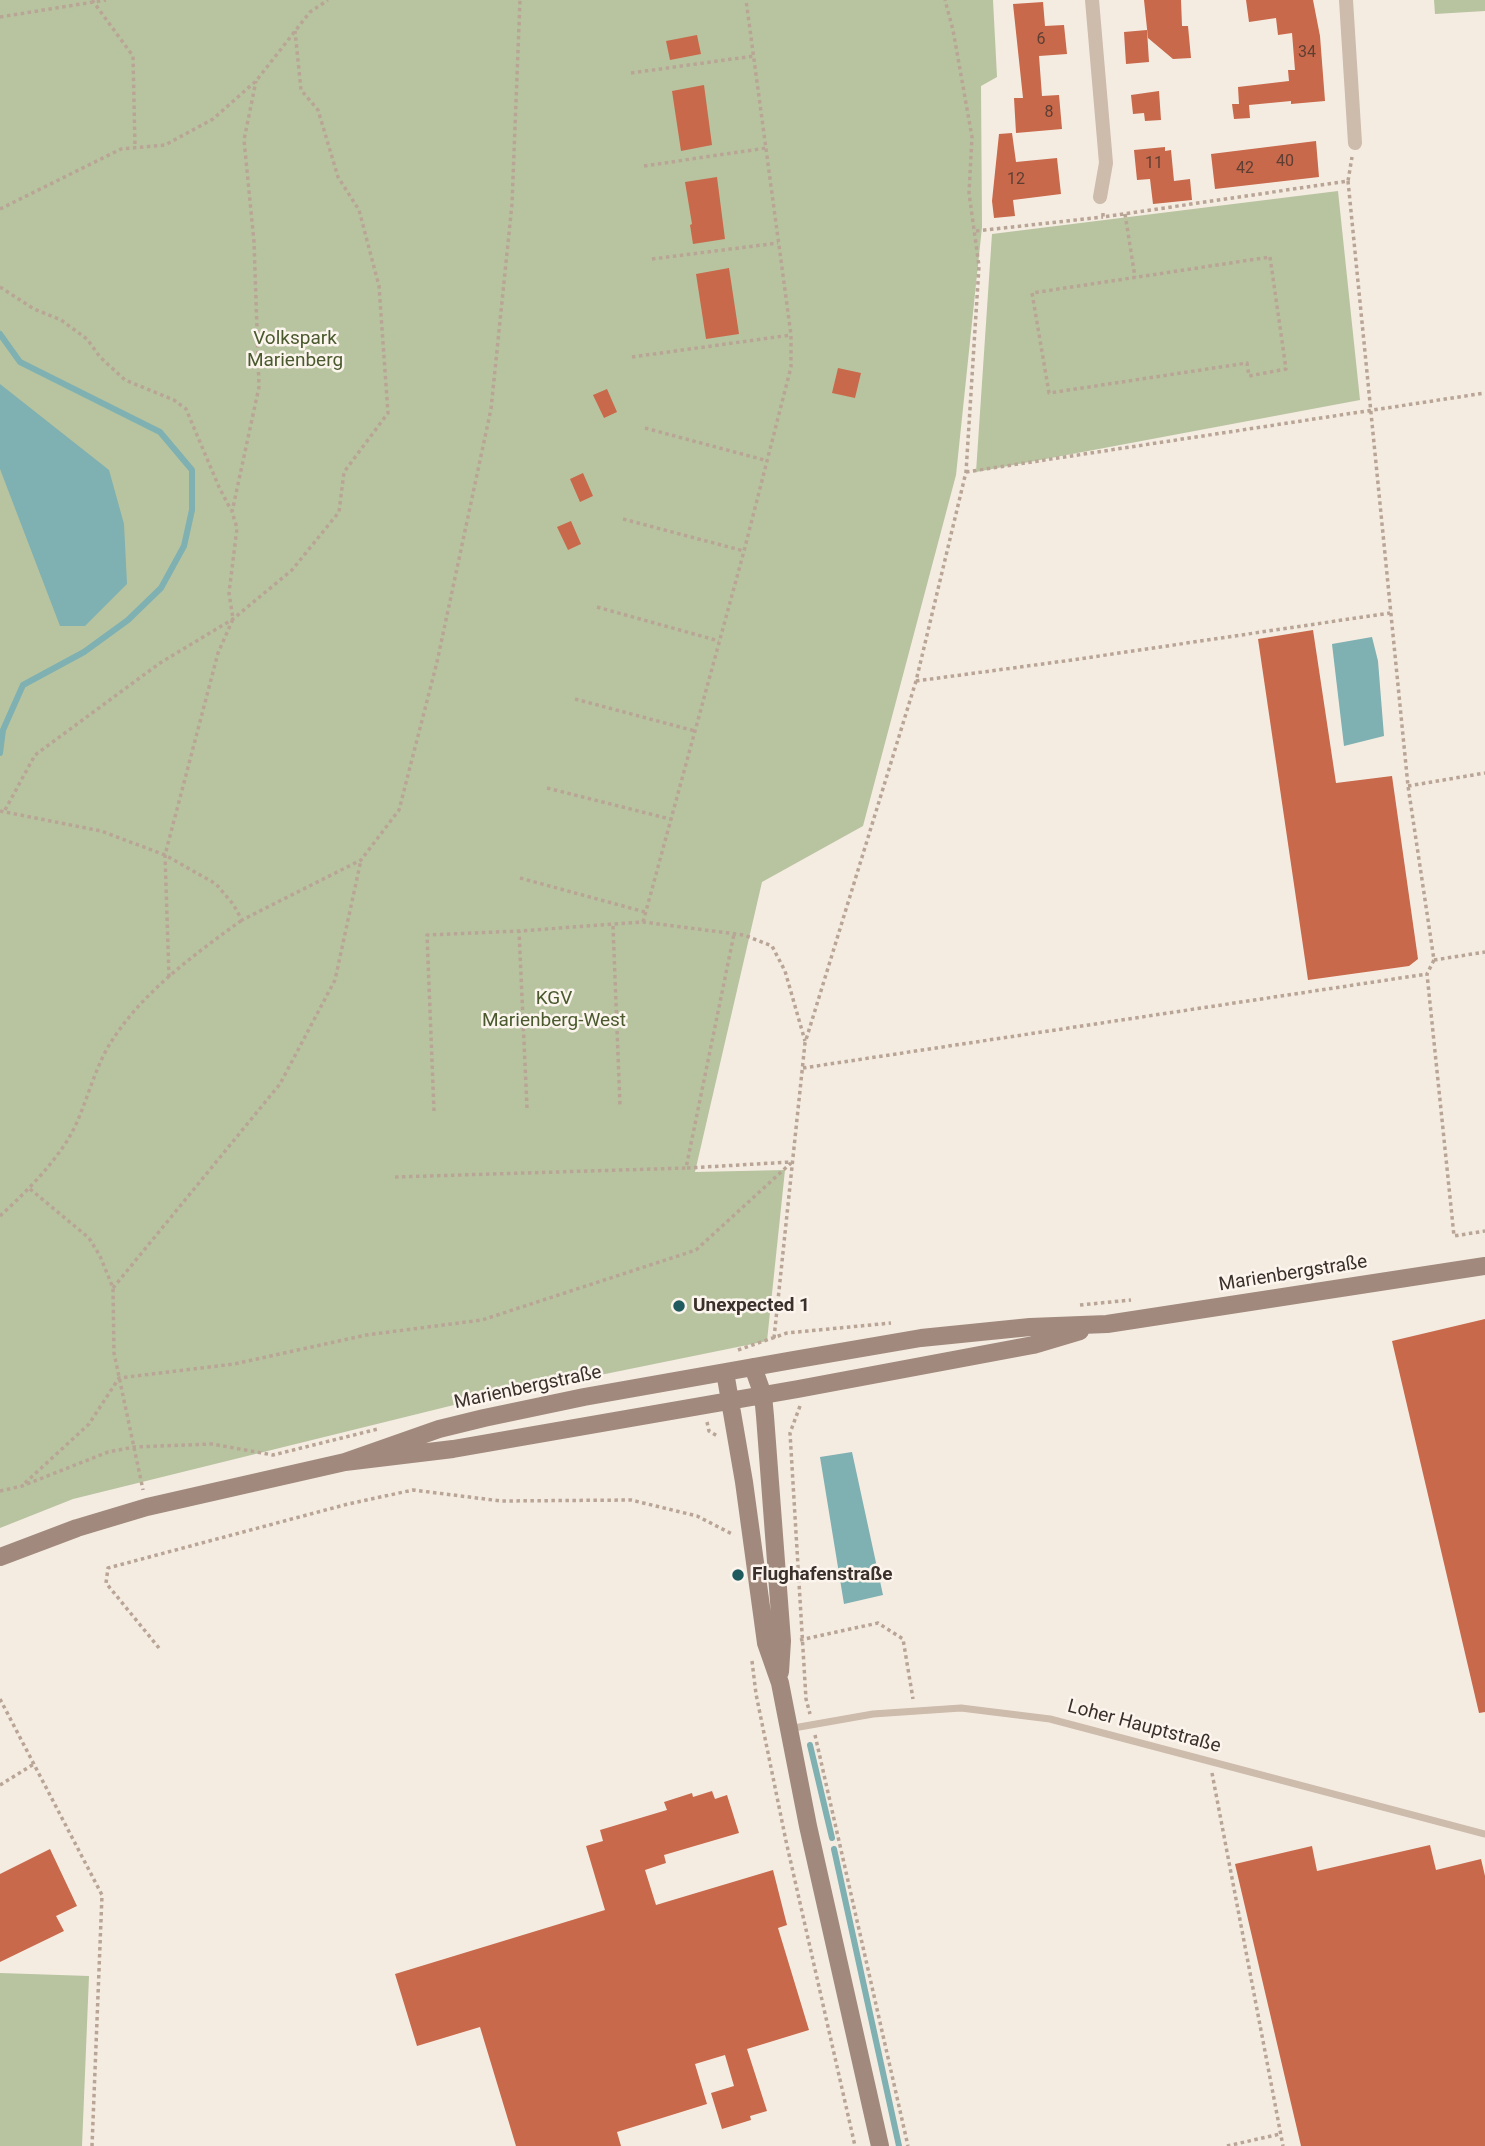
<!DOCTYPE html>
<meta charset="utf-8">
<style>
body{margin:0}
canvas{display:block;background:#f4ebe1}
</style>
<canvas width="1485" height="2146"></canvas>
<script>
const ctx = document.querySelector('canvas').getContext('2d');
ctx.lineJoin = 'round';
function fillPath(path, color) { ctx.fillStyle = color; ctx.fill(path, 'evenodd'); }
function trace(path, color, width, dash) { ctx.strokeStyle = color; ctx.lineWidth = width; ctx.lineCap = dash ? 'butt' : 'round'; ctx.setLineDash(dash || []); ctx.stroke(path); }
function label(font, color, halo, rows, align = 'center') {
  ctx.font = font + ' Roboto,sans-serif'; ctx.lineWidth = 5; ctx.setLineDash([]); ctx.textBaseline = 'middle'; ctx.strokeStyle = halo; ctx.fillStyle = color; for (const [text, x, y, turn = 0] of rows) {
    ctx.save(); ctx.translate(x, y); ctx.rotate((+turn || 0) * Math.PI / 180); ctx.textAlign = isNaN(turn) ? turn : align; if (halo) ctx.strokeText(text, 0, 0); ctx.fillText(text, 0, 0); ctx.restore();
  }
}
fillPath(new Path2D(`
 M0,0H993L997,77L981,86L982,227L956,475L863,826L762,882L695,1172L785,1170L767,1341L458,1404L73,1499L0,1528Z
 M1434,0H1485V11L1435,14Z
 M1338,191L1360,400L976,472L992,234Z
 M0,1973L89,1976L82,2146H0Z`), '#b8c4a0');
fillPath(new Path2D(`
 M0,384L109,470L124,524L127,584L85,626H60L0,469Z
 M1372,637L1378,661L1384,736L1344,746L1332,644Z
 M852,1452L883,1595L844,1604L820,1457Z`), '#7fb0b2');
trace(new Path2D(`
 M0,334L20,362L160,432L192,470V510L184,546L161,588L128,620L84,652L23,685L3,730L0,753
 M810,1745L832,1838
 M834,1849L899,2146`), '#7fb0b2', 6);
fillPath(new Path2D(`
 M1144,0H1181L1182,26H1188L1191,58L1173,59L1148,38Z
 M1246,0H1313L1320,36L1325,101L1291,104V101L1249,105L1250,118L1234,119L1232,104H1239L1238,87L1289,81L1288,70H1295L1292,33L1278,35L1276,18L1249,22Z
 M1043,2L1045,26L1064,25L1067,54L1039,56L1042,96L1059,95L1062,129L1016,133L1014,98H1023L1013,4Z
 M1147,30L1149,62L1126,64L1124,32Z
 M697,35L701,54L670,60L666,41Z
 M704,85L712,145L681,151L672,91Z
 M1159,91L1161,120L1145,121L1144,113L1133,114L1131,95Z
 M1012,133L1016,162L1057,158L1061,194L1013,200L1015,216L994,218L992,201L999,134Z
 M1316,141L1319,177L1215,189L1211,154Z
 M1165,147V151L1171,150L1174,181L1190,179L1192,200L1153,204L1150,179L1137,180L1134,150Z
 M717,177L725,239L693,244L690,225L692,224L685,182Z
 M729,268L739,334L706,339L696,274Z
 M838,368L861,373L855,398L832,393Z
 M607,389L617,412L604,418L593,395Z
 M583,473L593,496L580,502L570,479Z
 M571,521L581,544L568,550L557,527Z
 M1313,630L1336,783L1392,776L1418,959L1409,966L1308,980L1258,639Z
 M1485,1319V1712L1479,1713L1392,1341Z
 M712,1791L715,1799L727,1795L739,1833L664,1855L666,1863L645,1870L656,1905L773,1870L787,1925L778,1928L809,2030L747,2049L767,2111L750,2116L751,2120L722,2129L711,2093L734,2086L725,2055L695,2064L707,2104L617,2132L621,2146H516L480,2027L417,2046L395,1974L605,1910L586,1846L603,1841L600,1830L667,1810L664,1802L692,1793L693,1797Z
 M1430,1845L1436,1870L1481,1859L1485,1876V2146H1301L1235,1864L1312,1846L1317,1871Z
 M50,1849L77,1906L56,1916L64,1931L0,1962V1874Z`), '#c8694b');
trace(new Path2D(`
 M92,0L133,56L135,147
 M0,17L106,0
 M631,73L754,56
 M644,166L766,148
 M1348,181L1408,786L1434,960L1427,974L1454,1236L1485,1231
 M0,209L121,149L165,145L213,119L256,81L310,12L328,0
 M1103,213V217L1348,181L1352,157
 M1125,214L1135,277
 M976,231L1103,217
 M1270,257L1286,369L1249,376L1247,363L1049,393L1032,293Z
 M652,259L778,243
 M0,287L34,309L61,320L87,339L100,357L125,380L174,400L186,409L219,487L231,510
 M632,357L791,335
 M645,428L768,461
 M966,472L1485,393
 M623,519L744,551
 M597,607L719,641
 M916,681L1072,660L1390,613
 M575,699L695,731
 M1408,786L1485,773
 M547,788L670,819
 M5,810L35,755L160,663L233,619L292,570L339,512L344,472L388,413L379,286L359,210L338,177L318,110L301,90L295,31
 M0,811L101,831L165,855L216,884L233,904L242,920L361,860L399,810L437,662L491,409L512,204L520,0
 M520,878L645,912
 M643,922L744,551L791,367V335L746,0
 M613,926L620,1106
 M1434,960L1485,952
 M169,977L165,855L218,653L233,619L229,593L237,528L232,512L259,387L254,242L244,140L256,81
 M803,1068L1427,974
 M527,1108L519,931L643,922L744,935L772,946L785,971L805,1041
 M434,1111L427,935L519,931
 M687,1168L791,1162
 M395,1177L686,1168L734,934
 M30,1189L89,1238L100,1256L113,1288L114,1353L143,1490
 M0,1216C25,1193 49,1169 67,1141C86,1111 92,1070 113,1039C145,990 195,954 242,920
 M113,1288L280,1084L335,980L361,860
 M1080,1305L1131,1300
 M774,1338L805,1043L916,681L966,472L979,266L969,193L972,137L953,30L945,0
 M738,1350L787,1333L891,1323
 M800,1406L790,1433L806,1699L810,1714
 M707,1422L709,1431L719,1437
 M25,1483L89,1424L119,1378L234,1364L366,1335L482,1320L696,1250L791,1163
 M0,1491L22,1486L108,1452L134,1447L212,1444L273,1455L378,1429
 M800,1640L878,1623L903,1639L913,1699
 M159,1648L106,1583L108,1568L348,1504L413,1490L501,1501L631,1500L697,1516L734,1535
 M752,1661L756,1694L786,1841L855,2146
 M0,1699L102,1895L92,2146
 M815,1735L908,2146
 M1212,1773L1283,2146
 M0,1785L34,1764
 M1227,2146L1280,2134`), '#b9a596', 3.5, [3.5, 3.5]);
trace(new Path2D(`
 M788,1729L873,1714L961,1708L1050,1719L1485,1834`), '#cdbbac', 7);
trace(new Path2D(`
 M1092,0L1106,163L1100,197
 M1346,0L1355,143`), '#cdbbac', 14);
trace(new Path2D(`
 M753,1367L763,1395L765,1416L782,1641L780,1672
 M725,1372L744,1482L766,1643L780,1683L808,1826L880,2146
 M345,1462L439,1429L484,1418L584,1397L793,1360L921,1338L1030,1327L1107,1324L1485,1266
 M0,1557L77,1528L147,1507L345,1462L453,1449L798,1389L1033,1345L1080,1331`), '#a18a7d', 18);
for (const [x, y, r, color] of [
 [679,1306,7,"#1f5a5e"],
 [738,1575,7,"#1f5a5e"]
]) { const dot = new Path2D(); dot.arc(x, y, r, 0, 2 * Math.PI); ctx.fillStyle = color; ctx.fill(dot); trace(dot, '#fbf5ee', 2.5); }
label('16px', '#5e3e33', null, [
 ["6",1041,40],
 ["34",1307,53],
 ["8",1049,113],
 ["40",1285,162],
 ["11",1154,164],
 ["42",1245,169],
 ["12",1016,180]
]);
label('19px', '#4a5a2e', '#fbf5ee', [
 ["Volkspark",295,339],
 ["Marienberg",295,361],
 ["KGV",554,999],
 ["Marienberg-West",554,1021]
]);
label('19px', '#3b302b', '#fbf5ee', [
 ["Marienbergstraße",1293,1274,-9],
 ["Marienbergstraße",528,1388,-12],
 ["Loher Hauptstraße",1144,1727,15]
]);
label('bold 19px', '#3b302b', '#fbf5ee', [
 ["Unexpected 1",693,1306],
 ["Flughafenstraße",752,1575]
], 'left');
</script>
